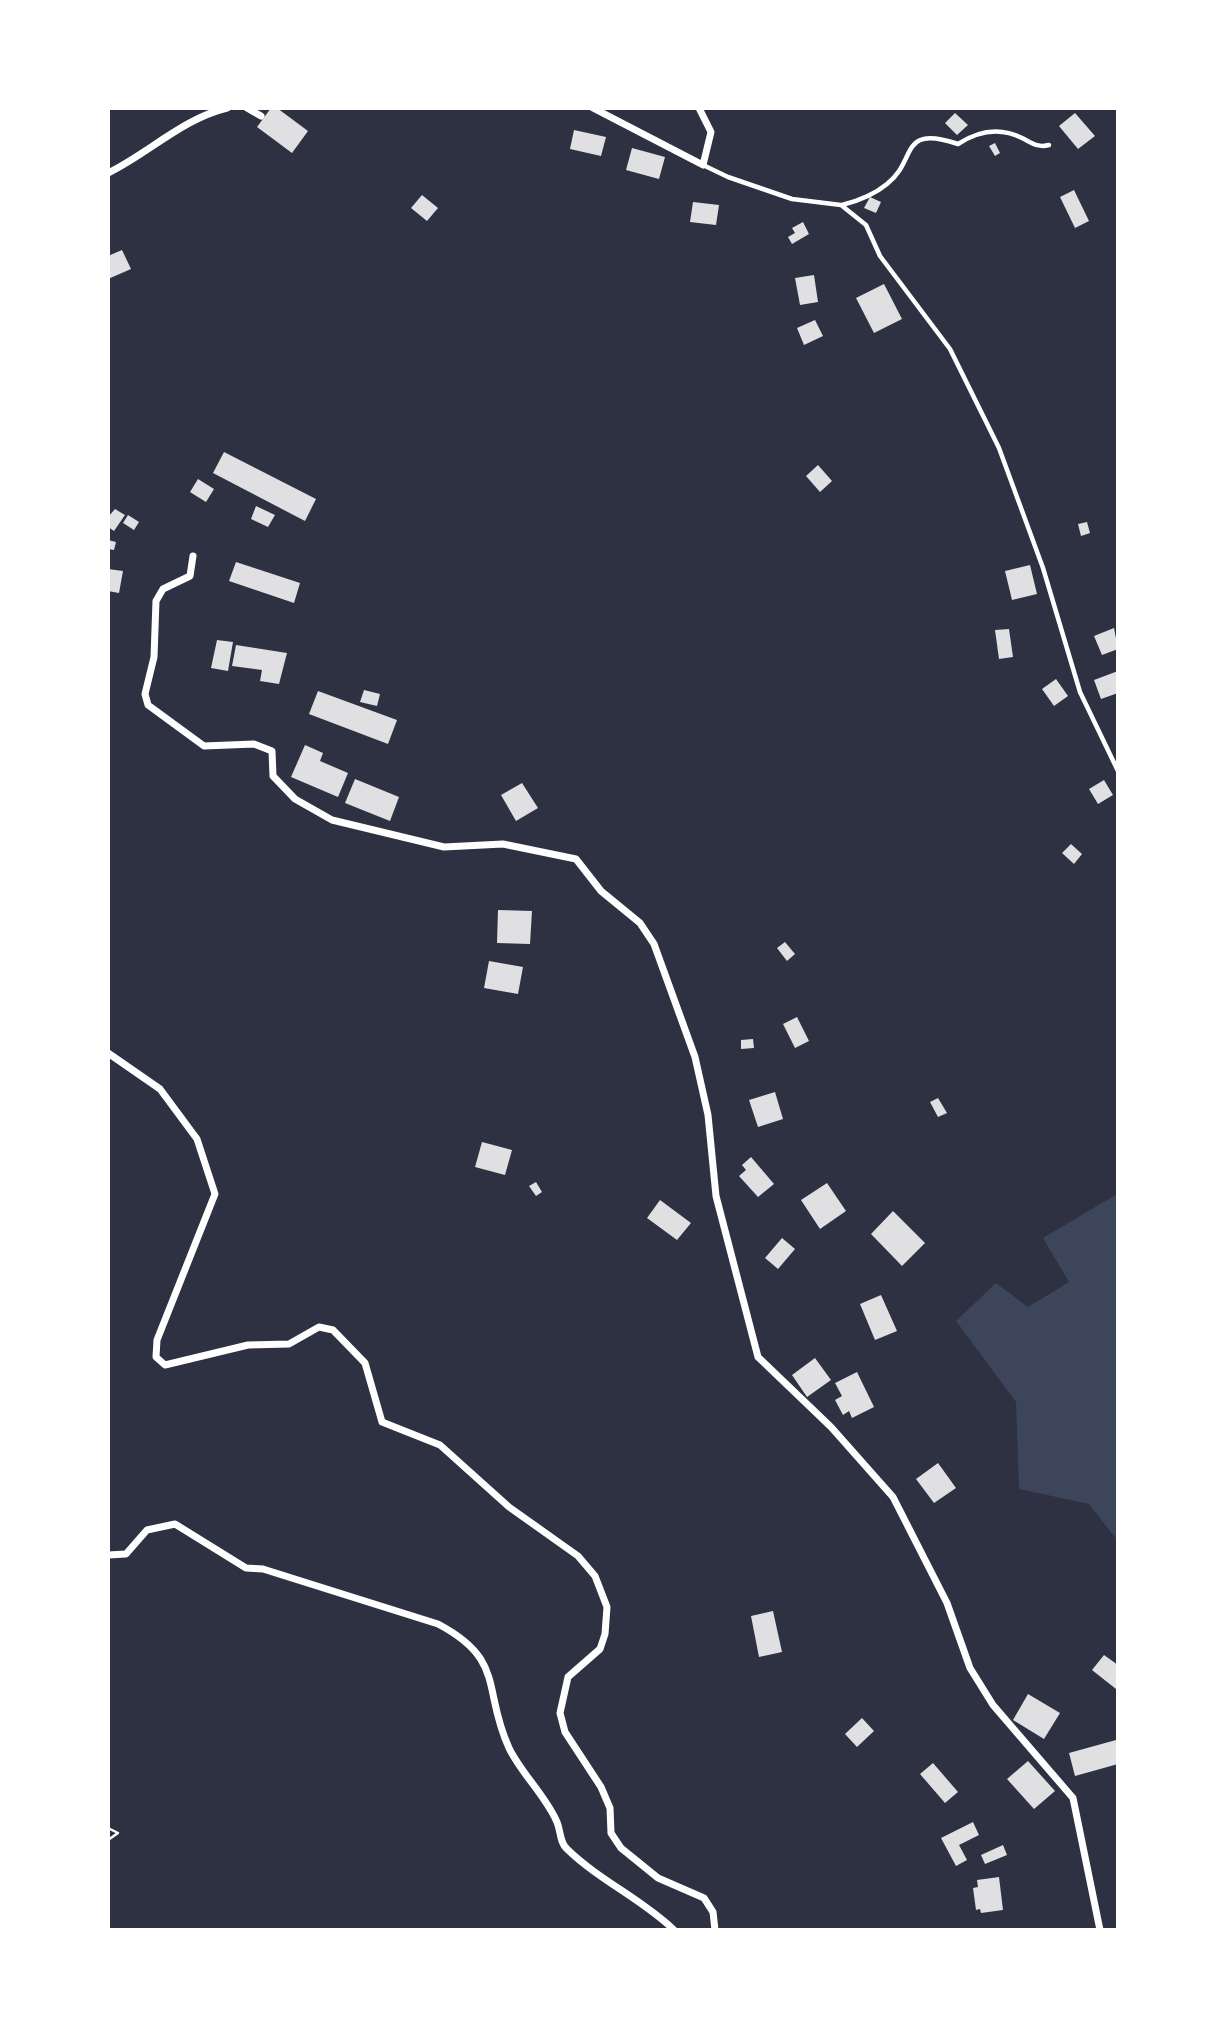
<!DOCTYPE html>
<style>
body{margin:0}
#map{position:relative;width:1226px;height:2038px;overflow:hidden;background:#2d3142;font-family:Jost,sans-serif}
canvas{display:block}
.frame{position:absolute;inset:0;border:110px solid #fff;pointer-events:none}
</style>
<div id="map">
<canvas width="1226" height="2038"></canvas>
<div class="frame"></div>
</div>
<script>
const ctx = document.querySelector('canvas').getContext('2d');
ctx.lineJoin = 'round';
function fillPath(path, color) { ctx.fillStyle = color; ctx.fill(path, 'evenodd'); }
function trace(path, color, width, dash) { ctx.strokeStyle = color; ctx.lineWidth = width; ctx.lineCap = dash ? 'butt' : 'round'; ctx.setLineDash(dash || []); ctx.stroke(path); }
fillPath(new Path2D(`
 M1117,1194V1540L1089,1504L1019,1489L1016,1402L956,1321L996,1283L1028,1307L1069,1282L1043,1238Z`), '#3c4559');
fillPath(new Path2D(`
 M271,108H277L308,131L292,153L257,127Z
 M955,113L968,125L957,135L945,123Z
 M1075,113L1095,136L1078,149L1059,126Z
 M574,130L606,137L601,156L570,149Z
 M995,143L1000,153L995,156L989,146Z
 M632,148L665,157L659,179L626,170Z
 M1074,190L1089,221L1075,228L1060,197Z
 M422,195L438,208L427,221L411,208Z
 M870,197L881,202L876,213L864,208Z
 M693,202L719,205L716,225L690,222Z
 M803,222L809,234L792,244L788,237L795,233L792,228Z
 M122,250L131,269L108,279V256Z
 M814,275L818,302L800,305L795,278Z
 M884,284L902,319L874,333L856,298Z
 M815,320L823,336L804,345L797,328Z
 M224,452L316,499L305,521L213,473Z
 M818,465L832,481L820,492L806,476Z
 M198,479L214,489L206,502L190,492Z
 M256,506L275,515L268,527L251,519Z
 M115,509L125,515L114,531L108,527V517Z
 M128,515L139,522L134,530L123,523Z
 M1087,522L1090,533L1081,536L1078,524Z
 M108,540L116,542L114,550L108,549Z
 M236,562L300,583L294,603L229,581Z
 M1030,565L1037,594L1012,600L1005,571Z
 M108,569L123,571L119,593L108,591Z
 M1114,628L1118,649L1102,655L1094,636Z
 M1009,629L1013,657L999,659L995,630Z
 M217,640L233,642L228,671L211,668Z
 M236,645L287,653L279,684L260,681L262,670L232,666Z
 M1118,671V693L1101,699L1094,680Z
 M1056,679L1068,696L1054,706L1042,689Z
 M364,690L380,694L377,706L360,702Z
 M318,691L397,720L388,744L309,714Z
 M305,745L323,753L320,761L348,773L338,797L291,777Z
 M355,779L399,797L390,821L345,803Z
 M1104,780L1113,795L1098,804L1089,789Z
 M522,783L538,808L516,821L501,795Z
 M1071,844L1082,854L1074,864L1062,853Z
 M498,910L532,911L530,944L497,943Z
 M785,942L795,954L787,961L777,948Z
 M489,961L523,967L518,994L484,988Z
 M797,1017L809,1041L795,1048L783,1024Z
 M753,1039L754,1048L741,1049V1040Z
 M775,1092L783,1119L758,1127L749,1100Z
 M938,1098L947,1113L938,1117L930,1102Z
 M482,1142L512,1150L505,1175L475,1167Z
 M751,1157L774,1184L758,1197L739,1176L746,1170L742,1165Z
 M536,1182L542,1192L536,1196L529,1186Z
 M827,1183L846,1211L820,1229L801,1200Z
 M660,1200L691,1223L677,1240L647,1218Z
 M893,1211L925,1243L902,1266L871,1234Z
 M782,1238L795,1249L778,1269L765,1258Z
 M881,1295L897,1331L875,1340L860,1304Z
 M815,1358L831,1380L807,1397L792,1375Z
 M857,1372L874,1407L852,1418L849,1411L843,1415L835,1400L842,1396L835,1383Z
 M938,1463L956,1488L934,1503L916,1479Z
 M773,1611L782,1652L759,1657L751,1616Z
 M1104,1655L1118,1665L1116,1689L1092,1670Z
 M1028,1694L1060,1713L1044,1739L1013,1720Z
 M862,1718L874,1731L857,1747L845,1734Z
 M1116,1740L1118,1764L1075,1776L1069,1753Z
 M1028,1761L1055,1791L1034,1809L1007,1779Z
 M933,1763L958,1792L945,1803L920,1774Z
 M973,1822L979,1835L959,1845L967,1860L956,1866L941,1838Z
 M1003,1845L1007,1855L985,1864L981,1855Z
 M999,1877L1003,1910L981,1913L980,1909L976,1910L973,1888L978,1887L977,1880Z`), '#e0e0e3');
trace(new Path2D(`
 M108,1828L118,1833L108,1840`), '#fff', 2.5);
trace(new Path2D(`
 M703,165L728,177L792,199L841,205L866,225L880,256L950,349L999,448L1043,568L1080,692L1118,771
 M842,205C858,201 875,194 887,184C918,160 898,124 958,144C978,131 1000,127 1022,138C1032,143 1038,148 1049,145`), '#fff', 4.5);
trace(new Path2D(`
 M247,108L261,116
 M593,108L703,165L711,132L699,108
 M108,173C149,153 182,119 227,108
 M193,556L190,576L163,589L156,601L154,657L145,694L148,705L204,746L254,744L272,751L273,776L295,799L332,820L444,847L503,844L576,859L601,891L640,923L654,944L695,1057L708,1115L716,1196L758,1357L831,1427L893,1497L947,1603L970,1668L993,1705L1073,1798L1100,1930
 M108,1053L160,1089L197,1139L215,1194L157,1340L156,1357L165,1365L248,1345L289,1344L319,1327L333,1330L365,1363L382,1422L440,1445L509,1507L578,1556L595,1576L607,1607L605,1634L600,1649L568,1677L560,1713L565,1732L601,1787L610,1808L611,1833L621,1848L658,1878L704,1898L713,1912L715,1930
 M108,1555L126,1554L147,1530L175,1524L246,1568L263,1569L438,1624C506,1660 482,1689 509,1748C521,1773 544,1794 556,1820C561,1829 559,1842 567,1849C600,1881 642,1899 674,1930`), '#fff', 7);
</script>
